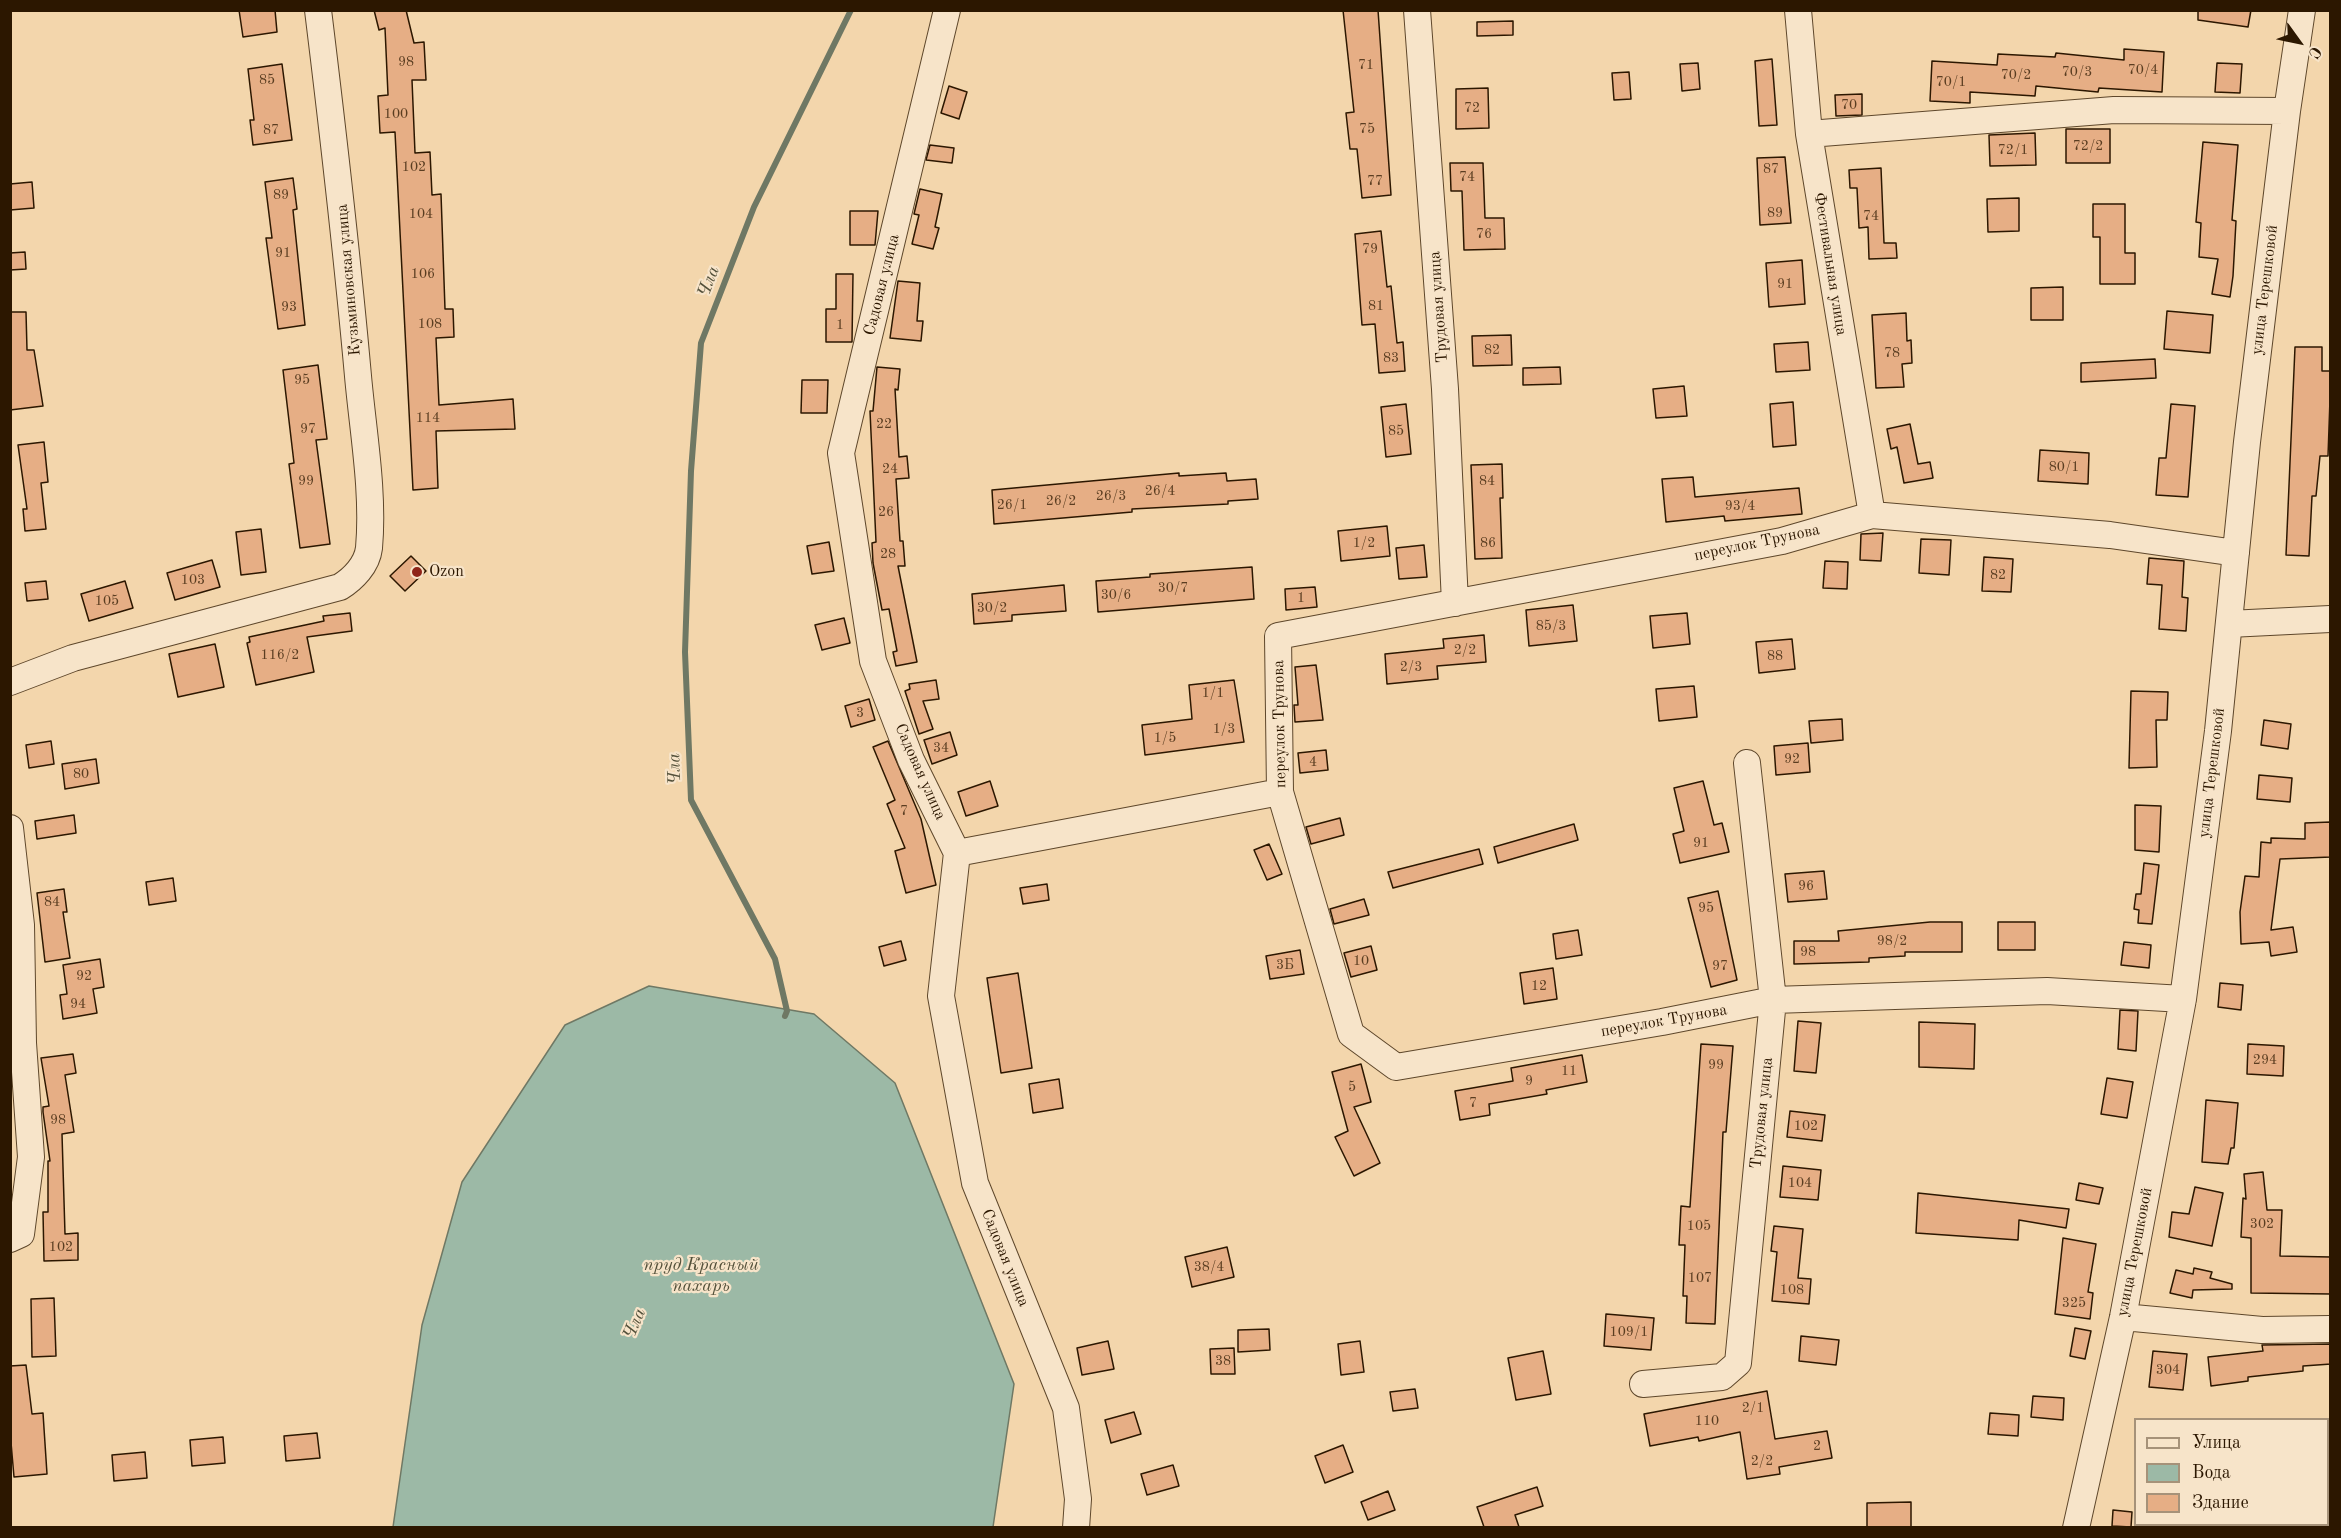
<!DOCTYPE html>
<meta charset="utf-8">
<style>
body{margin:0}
#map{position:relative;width:2341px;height:1538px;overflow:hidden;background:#f3d6ac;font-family:"Old Standard TT",serif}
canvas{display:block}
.frame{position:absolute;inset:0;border:12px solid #2c1700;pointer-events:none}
.legend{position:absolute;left:2134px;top:1418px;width:195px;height:108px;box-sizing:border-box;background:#f7e4c9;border:2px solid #a69279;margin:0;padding:8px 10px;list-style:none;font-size:18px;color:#2c1700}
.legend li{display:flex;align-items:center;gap:12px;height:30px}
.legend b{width:30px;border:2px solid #a69279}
.north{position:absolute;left:2269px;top:12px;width:60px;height:60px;-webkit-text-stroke:4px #f7e4c9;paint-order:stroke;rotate:123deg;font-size:16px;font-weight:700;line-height:24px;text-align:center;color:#2c1700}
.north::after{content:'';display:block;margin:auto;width:21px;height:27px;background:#2c1700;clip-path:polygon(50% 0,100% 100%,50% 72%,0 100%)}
</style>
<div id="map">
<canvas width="2341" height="1538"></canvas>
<div class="frame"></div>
<ul class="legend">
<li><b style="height:8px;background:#f7e4c9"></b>Улица</li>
<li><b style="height:16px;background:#9cb9a6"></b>Вода</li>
<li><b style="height:16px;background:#e6ae85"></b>Здание</li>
</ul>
<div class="north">С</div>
</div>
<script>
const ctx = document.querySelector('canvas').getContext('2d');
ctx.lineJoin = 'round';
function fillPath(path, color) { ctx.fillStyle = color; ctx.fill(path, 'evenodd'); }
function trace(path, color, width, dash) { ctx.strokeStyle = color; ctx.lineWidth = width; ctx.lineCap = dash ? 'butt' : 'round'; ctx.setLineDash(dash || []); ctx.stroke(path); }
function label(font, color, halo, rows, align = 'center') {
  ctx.font = font + ' "Old Standard TT",serif'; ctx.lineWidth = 4.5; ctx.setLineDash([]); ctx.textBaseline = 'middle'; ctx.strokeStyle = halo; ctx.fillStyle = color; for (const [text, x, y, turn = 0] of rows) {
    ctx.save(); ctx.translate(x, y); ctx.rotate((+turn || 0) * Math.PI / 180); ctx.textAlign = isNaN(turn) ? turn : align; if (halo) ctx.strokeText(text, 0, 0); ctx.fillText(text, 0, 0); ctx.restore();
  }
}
const water = new Path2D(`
 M649,986L814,1014L895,1083L1014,1384L993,1527H393L422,1325L462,1182L565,1025Z`);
fillPath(water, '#9cb9a6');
trace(water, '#6f7864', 1.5);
trace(new Path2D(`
 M785,1016L787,1011L775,959L691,800L685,652L691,471L701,343L754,207L851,10`), '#6f7864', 6);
const building = new Path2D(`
 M239,10H275L277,32L243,37Z
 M374,10H406L414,43L424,42L426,80H412L415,153L430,152L432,195L441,194L445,309H453L454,337L436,338L439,405L513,399L515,429L436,431L438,488L413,490L395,132L380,133L378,96L388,95L385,28L379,30Z
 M1343,10H1378L1391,195L1362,198L1357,149H1350L1346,113L1354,112Z
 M2198,10H2251L2248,27L2198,20Z
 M1513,21V35L1477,36V22Z
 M2124,49L2164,52L2162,92L2099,88L2098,92L2036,86L2035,96L1970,92V103L1930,101L1932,61L1997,65L1998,54L2055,57L2056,53L2124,60Z
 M1772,59L1777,125L1759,126L1755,61Z
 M1698,63L1700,89L1682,91L1680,64Z
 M2217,63L2242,64L2240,93L2215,92Z
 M282,64L292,140L253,145L250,120H254L248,69Z
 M1629,72L1631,99L1614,100L1612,73Z
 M949,86L967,92L959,119L941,113Z
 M1488,88L1489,128L1456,129V89Z
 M1862,94V115L1836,116L1835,95Z
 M2066,129H2110V163H2066Z
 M2035,133L2036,165L1990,166L1989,135Z
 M2203,142L2238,145L2232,220L2236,221L2233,276L2230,297L2212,294L2218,259L2199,257L2201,223L2196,222Z
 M930,145L954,148L952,163L926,160Z
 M1785,157L1791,223L1760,225L1757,158Z
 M1450,163H1483L1485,218H1504L1505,249L1464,250L1462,191H1451Z
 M1881,168L1884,243H1896L1897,258L1869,259L1868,227L1859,228L1857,188H1850L1849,170Z
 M293,178L297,209L293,210L305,325L278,329L266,238H272L265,182Z
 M32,182L34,208L10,210V184Z
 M920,189L942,194L935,227L939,228L933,249L912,244L919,215L914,214Z
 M2019,198V231L1988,232L1987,199Z
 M2093,204H2125V253H2135V284H2100V237H2093Z
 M850,211H878L875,245H850Z
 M1381,231L1387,287L1391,286L1397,343L1403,342L1405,371L1379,373L1375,324L1362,325L1355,234Z
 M25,252L26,269L10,270V253Z
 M1802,260L1805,304L1769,307L1766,263Z
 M836,274H853L852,342H826V309H836Z
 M898,281L920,283L917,321H923L921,341L890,338Z
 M2063,287V320H2031V288Z
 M2167,311L2213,315L2210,353L2164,349Z
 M10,312H26L27,350H34L43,406L10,410Z
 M1906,313L1907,341L1911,340L1912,363L1902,364L1904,387L1876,388L1872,315Z
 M1511,335L1512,365L1473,366L1472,336Z
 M1808,342L1810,370L1776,372L1774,344Z
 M2295,347H2322V371H2331L2328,456H2320L2316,496H2312L2309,556L2286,555Z
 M2155,359L2156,378L2081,382V363Z
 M318,365L327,439L316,440L330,544L300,548L289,464L294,463L283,370Z
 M877,367L900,369L898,390L895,389L899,457L907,456L909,478L896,479L900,541H903L905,566H898L917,662L896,666L893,652L897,651L889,609L882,610L873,563L872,543L876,542L870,411H873Z
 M1560,367L1561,384L1523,385V368Z
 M802,380H828L827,413H801Z
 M1684,386L1687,416L1656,418L1653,389Z
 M1793,402L1796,445L1773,447L1770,404Z
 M1406,404L1411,454L1386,457L1381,407Z
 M2171,404L2195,406L2188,497L2156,495L2159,458H2166Z
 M1910,424L1918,464L1930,462L1933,478L1904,483L1897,447L1891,449L1887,429Z
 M44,442L48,482L41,483L46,529L25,531L23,509H27L18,445Z
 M2040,450L2089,453L2088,484L2038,481Z
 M1502,464L1503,498H1500L1502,558L1475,559L1471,465Z
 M1179,473V476L1226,473L1227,481L1256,479L1258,499L1228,501V504L1132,509V512L994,524L992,490Z
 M1693,477L1695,497L1799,488L1802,514L1725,521L1724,516L1666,522L1662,479Z
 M1387,526L1390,556L1341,561L1338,531Z
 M261,529L266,572L241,575L236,532Z
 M1883,533L1881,561L1860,560L1861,534Z
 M1921,539L1951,540L1949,575L1919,573Z
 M829,542L834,571L812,574L807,546Z
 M1424,545L1427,577L1399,579L1396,548Z
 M411,556L426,571L405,591L390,576Z
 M1984,557L2013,559L2011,592L1982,591Z
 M2149,558L2184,561L2182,597L2188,598L2186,631L2159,629L2162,585L2147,584Z
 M212,560L220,587L175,600L167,573Z
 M1825,561L1848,562L1847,589L1823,588Z
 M1252,567L1254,599L1098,612L1096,581L1150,577V574Z
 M46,581L48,599L27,601L25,583Z
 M125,581L133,608L89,621L81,594Z
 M1064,585L1066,611L1012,615V621L974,624L972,594Z
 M1315,587L1317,607L1286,610L1285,589Z
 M1573,605L1577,641L1529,646L1526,610Z
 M350,613L352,631L307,637L314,672L256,685L247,643L250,642L249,637L324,621L323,616Z
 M1687,613L1690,644L1653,648L1650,616Z
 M844,618L850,643L822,650L815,625Z
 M1484,635L1486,662L1437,666L1438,679L1387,684L1385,654L1444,648L1443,639Z
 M1792,639L1795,669L1759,673L1756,642Z
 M215,644L224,687L178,697L169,654Z
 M1316,665L1323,720L1295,722L1294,705H1298L1295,667Z
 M936,680L939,699L923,701L933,729L919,734L905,691L910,689L909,684Z
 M1234,680L1244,742L1145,755L1142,725L1192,719L1189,685Z
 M1694,686L1697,717L1659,721L1656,689Z
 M2131,691L2168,692L2167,720H2156L2157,767L2129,768Z
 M869,699L875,720L851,727L845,706Z
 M1842,719L1843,740L1811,743L1809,721Z
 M2264,720L2291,724L2288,749L2261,745Z
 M950,732L957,755L932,764L924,740Z
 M51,741L54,764L29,768L26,745Z
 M888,741L921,819L936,885L906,893L895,851L905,848L887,804L895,800L873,747Z
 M1808,743L1810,772L1776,775L1774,746Z
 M1326,750L1328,770L1300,773L1298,753Z
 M96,759L99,783L65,789L62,764Z
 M2259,775L2292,778L2290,802L2257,799Z
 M990,781L998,806L966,816L958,792Z
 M1703,781L1714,825L1722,823L1729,852L1680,863L1673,834L1684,831L1674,788Z
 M2135,805L2161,806L2159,852L2135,850Z
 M74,815L76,833L37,839L35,821Z
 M1340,818L1344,835L1311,844L1306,827Z
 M2331,822V857L2280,859L2271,930L2293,927L2297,952L2271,956L2269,942L2241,944L2240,912L2245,876L2259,877L2261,842L2271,843V838L2305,839V823Z
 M1574,824L1578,840L1498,863L1494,847Z
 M1269,844L1282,874L1267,880L1254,850Z
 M1479,849L1483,864L1393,888L1388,872Z
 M2144,863L2159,865L2152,924L2138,923L2139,910L2134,909L2136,894H2141Z
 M1824,871L1827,899L1788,902L1785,874Z
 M173,878L176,901L149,905L146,882Z
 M1047,884L1049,900L1023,904L1020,888Z
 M64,889L67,912H63L70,958L45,962L37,893Z
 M1718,891L1737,980L1711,987L1688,898Z
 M1364,899L1369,915L1334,924L1330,909Z
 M1930,922H1962V952H1905V956L1869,958V962L1794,964V941H1839L1838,931Z
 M1998,922H2035V950H1998Z
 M1578,930L1582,955L1556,959L1553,934Z
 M901,941L906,960L884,966L879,947Z
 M2124,942L2151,945L2149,968L2121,965Z
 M1371,946L1377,970L1351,977L1344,953Z
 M1300,950L1304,974L1270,979L1266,956Z
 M100,959L104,987L93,989L97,1013L63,1019L60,995L67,994L63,965Z
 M1553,968L1557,999L1524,1004L1520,973Z
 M1018,973L1032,1068L1001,1073L987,978Z
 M2220,983L2243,985L2241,1010L2218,1007Z
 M2120,1010L2138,1011L2136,1051L2118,1049Z
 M1798,1021L1821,1023L1816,1073L1794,1071Z
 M1919,1022L1975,1024L1974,1069L1919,1067Z
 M1701,1044L1733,1046L1726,1132H1723L1715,1324L1686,1323L1687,1296H1683L1685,1245H1679L1681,1206L1690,1207Z
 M2248,1044L2284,1046L2283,1076L2247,1074Z
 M73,1054L76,1073L65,1075L74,1132L62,1134L65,1234L78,1233V1260L44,1261L43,1212H48V1161H50L43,1112V1107L49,1106L41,1058Z
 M1582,1055L1587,1082L1546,1090L1547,1094L1489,1104L1490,1115L1460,1120L1455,1091L1513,1081L1511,1068Z
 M1361,1064L1371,1102L1354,1107L1380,1163L1354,1176L1335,1137L1348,1131L1332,1072Z
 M2107,1078L2133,1082L2127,1118L2101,1114Z
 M1059,1079L1063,1108L1033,1113L1029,1084Z
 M2206,1100L2238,1103L2234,1148H2231L2228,1164L2202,1162Z
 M1790,1111L1825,1115L1822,1141L1787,1137Z
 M1783,1166L1821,1170L1818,1200L1780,1197Z
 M2263,1172L2267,1210H2282L2280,1256L2331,1257V1294L2251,1293V1238L2241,1237L2243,1198L2246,1199L2244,1174Z
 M2079,1183L2103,1188L2099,1204L2076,1200Z
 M2195,1187L2223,1193L2212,1246L2169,1237L2172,1212L2189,1214Z
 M1918,1193L2069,1209L2066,1228L2019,1220L2018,1240L1916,1233Z
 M1774,1226L1803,1229L1798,1278L1811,1279L1809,1304L1772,1301L1777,1252L1771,1251Z
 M2063,1238L2096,1244L2088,1292L2093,1293L2090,1319L2055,1314Z
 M1227,1247L1234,1277L1192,1287L1185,1257Z
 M2194,1268L2212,1272L2210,1278L2232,1284V1289L2193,1290L2192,1298L2170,1293L2176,1270L2193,1274Z
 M54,1298L56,1356L32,1357L31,1299Z
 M1606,1314L1654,1318L1651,1350L1604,1346Z
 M2075,1328L2091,1331L2085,1359L2070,1356Z
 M1269,1329L1270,1350L1238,1352V1330Z
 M1801,1336L1839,1340L1836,1365L1799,1361Z
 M1108,1341L1114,1369L1082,1375L1077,1348Z
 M1360,1341L1364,1372L1341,1375L1338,1344Z
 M2331,1344V1364L2303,1366V1371L2248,1377V1381L2211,1386L2208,1357L2263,1351L2262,1345Z
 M1234,1348L1235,1374H1211L1210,1349Z
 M1543,1351L1551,1394L1516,1400L1508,1358Z
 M2153,1351L2187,1354L2183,1390L2149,1387Z
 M26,1365L32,1414L43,1413L47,1474L14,1477L10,1431V1366Z
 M1415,1389L1418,1408L1393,1411L1390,1392Z
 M1767,1391L1775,1439L1827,1431L1832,1458L1779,1467L1780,1474L1747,1479L1740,1432L1699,1441L1698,1437L1650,1446L1644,1414Z
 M2033,1396L2064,1398L2063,1420L2031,1417Z
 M1134,1412L1141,1434L1111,1443L1105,1420Z
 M1990,1413L2019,1415L2018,1436L1988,1434Z
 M317,1433L320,1458L286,1461L284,1436Z
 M223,1437L225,1463L192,1466L190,1440Z
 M1343,1445L1353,1472L1325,1483L1315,1456Z
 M145,1452L147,1478L114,1481L112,1455Z
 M1173,1465L1179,1486L1147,1495L1141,1474Z
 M1537,1487L1543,1506L1515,1515L1519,1527H1484L1477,1507Z
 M1388,1491L1395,1510L1368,1520L1361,1502Z
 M1911,1502V1527H1867V1503Z
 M2113,1510L2132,1512L2131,1527L2112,1526Z`);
fillPath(building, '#e6ae85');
trace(building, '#2c1700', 1.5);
const minor = new Path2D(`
 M947,10L841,453L873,661L911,760L957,853L941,996L975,1183L1066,1408L1078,1499L1076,1528
 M1417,10L1445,389L1455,603
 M1798,10L1809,134L1872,515
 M1809,134L2114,110L2287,111
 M2229,624L2330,619
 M10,682L73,658L340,587C353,579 367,565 369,548C374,492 363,432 358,376C347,254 333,132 318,10
 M10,828L21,925L23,1043L31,1157L21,1234L10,1239
 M957,853L1280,792
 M2183,999L2047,991L1773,1000L1662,1022L1396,1067L1351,1034L1280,792L1278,636L1782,541L1872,515L2110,535L2236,553
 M2123,1317L2262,1330L2330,1329
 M1643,1384L1722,1377L1738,1363L1773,1000L1747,763
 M2076,1528L2123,1317L2183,999L2218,731L2247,442L2287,111L2302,10`);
trace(minor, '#5e472b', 28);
trace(minor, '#f7e4c9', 26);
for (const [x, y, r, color] of [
 [417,572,6,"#8f2418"]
]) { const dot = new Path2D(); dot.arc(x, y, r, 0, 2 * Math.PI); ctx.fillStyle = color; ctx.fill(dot); trace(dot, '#f7e4c9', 2); }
label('14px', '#5a3d21', null, [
 ["98",406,62],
 ["71",1366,65],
 ["70/4",2143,70],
 ["70/3",2077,72],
 ["70/2",2016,75],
 ["85",267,80],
 ["70/1",1951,82],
 ["70",1849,105],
 ["72",1472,108],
 ["100",396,114],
 ["75",1367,129],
 ["87",271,130],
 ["72/2",2088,146],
 ["72/1",2013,150],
 ["102",414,167],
 ["87",1771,169],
 ["74",1467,177],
 ["77",1375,181],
 ["89",281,195],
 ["89",1775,213],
 ["104",421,214],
 ["74",1871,216],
 ["76",1484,234],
 ["79",1370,249],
 ["91",283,253],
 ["106",423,274],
 ["91",1785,284],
 ["81",1376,306],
 ["93",289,307],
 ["108",430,324],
 ["1",840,325],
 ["82",1492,350],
 ["78",1892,353],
 ["83",1391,358],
 ["95",302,380],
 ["114",428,418],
 ["22",884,424],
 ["97",308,429],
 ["85",1396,431],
 ["80/1",2064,467],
 ["24",890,469],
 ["99",306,481],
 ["84",1487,481],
 ["26/4",1160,491],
 ["26/3",1111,496],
 ["26/2",1061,501],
 ["26/1",1012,505],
 ["93/4",1740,506],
 ["26",886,512],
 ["1/2",1364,543],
 ["86",1488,543],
 ["28",888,554],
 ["82",1998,575],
 ["103",193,580],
 ["30/7",1173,588],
 ["30/6",1116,595],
 ["1",1301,598],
 ["105",107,601],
 ["30/2",992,608],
 ["85/3",1551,626],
 ["2/2",1465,650],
 ["116/2",280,655],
 ["88",1775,656],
 ["2/3",1411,667],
 ["1/1",1213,693],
 ["3",860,713],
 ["1/3",1224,729],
 ["1/5",1165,738],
 ["34",941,748],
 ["92",1792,759],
 ["4",1313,762],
 ["80",81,774],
 ["7",904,811],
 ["91",1701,843],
 ["96",1806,886],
 ["84",52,902],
 ["95",1706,908],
 ["98/2",1892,941],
 ["98",1808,952],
 ["10",1361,961],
 ["3Б",1285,965],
 ["97",1720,966],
 ["92",84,976],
 ["12",1539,986],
 ["94",78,1004],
 ["294",2265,1060],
 ["99",1716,1065],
 ["11",1569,1071],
 ["9",1529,1081],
 ["5",1352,1087],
 ["7",1473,1103],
 ["98",58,1120],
 ["102",1806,1126],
 ["104",1800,1183],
 ["302",2262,1224],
 ["105",1699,1226],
 ["102",61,1247],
 ["38/4",1209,1267],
 ["107",1700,1278],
 ["108",1792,1290],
 ["325",2074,1303],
 ["109/1",1629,1332],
 ["38",1223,1361],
 ["304",2168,1370],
 ["2/1",1753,1408],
 ["110",1707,1421],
 ["2",1817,1446],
 ["2/2",1762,1461]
]);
label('16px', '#2c1700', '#f7e4c9', [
 ["Фестивальная улица",1830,264,81],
 ["Кузьминовская улица",349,280,-95],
 ["Садовая улица",882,285,-76],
 ["улица Терешковой",2265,290,-83],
 ["Трудовая улица",1439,307,-94],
 ["переулок Трунова",1757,543,-12],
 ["переулок Трунова",1280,724,-91],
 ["Садовая улица",920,772,66],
 ["улица Терешковой",2212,773,-83],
 ["переулок Трунова",1664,1021,-10],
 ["Трудовая улица",1762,1113,-84],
 ["улица Терешковой",2135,1252,-79],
 ["Садовая улица",1005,1258,68]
]);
label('16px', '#2c1700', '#f7e4c9', [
 ["Ozon",429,572]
], 'left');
label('italic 18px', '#53503a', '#f7e4c9', [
 ["Чла",709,282,-69],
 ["Чла",675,769,-92],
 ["пруд Красный",701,1265],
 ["пахарь",701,1286],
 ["Чла",635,1324,-67]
]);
</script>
